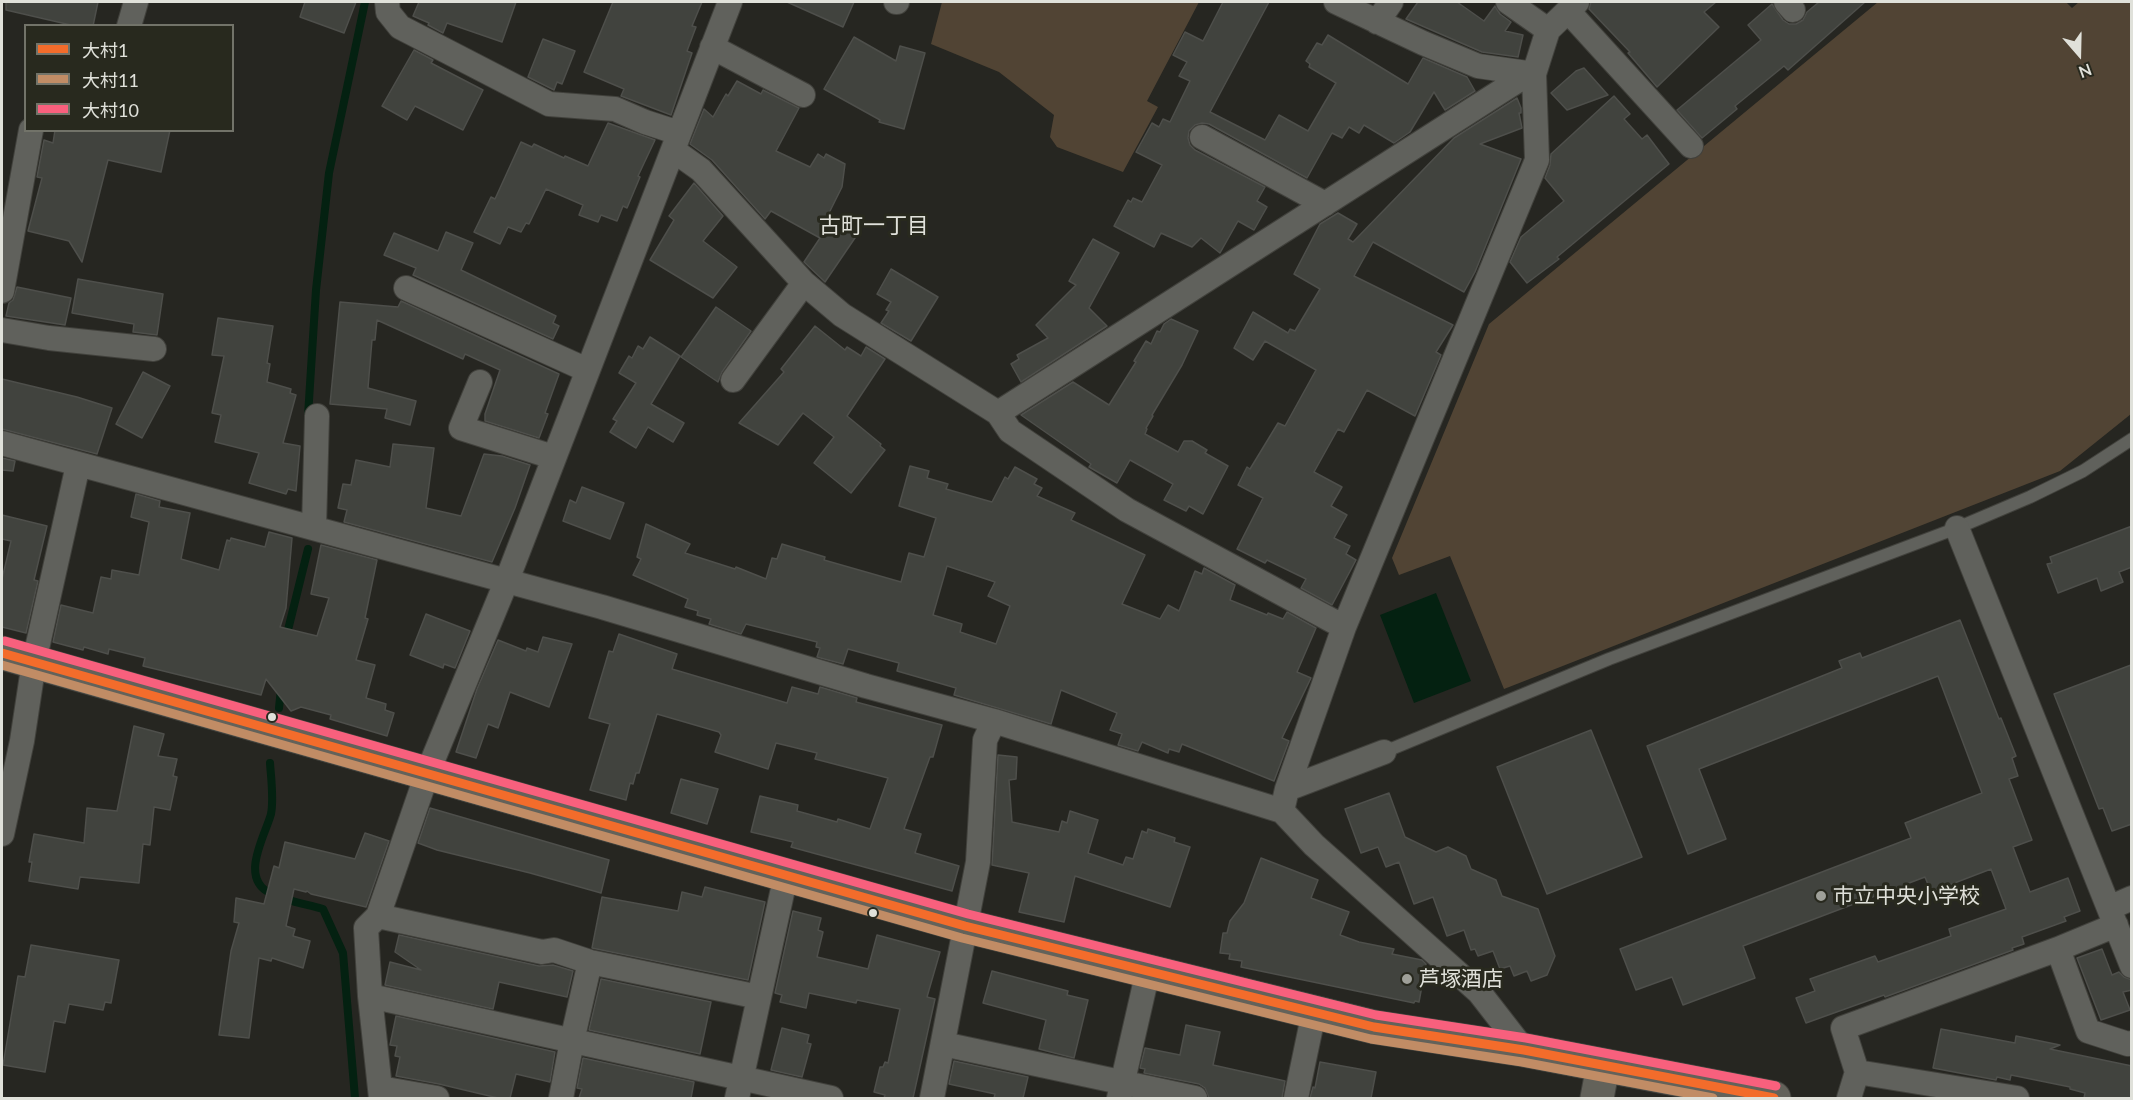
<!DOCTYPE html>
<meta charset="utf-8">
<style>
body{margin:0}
#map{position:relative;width:2133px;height:1100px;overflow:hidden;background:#262621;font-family:Lato,"Noto Sans JP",sans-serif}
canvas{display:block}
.frame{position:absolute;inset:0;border:3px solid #e0e1da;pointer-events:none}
.legend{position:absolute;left:24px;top:24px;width:210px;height:108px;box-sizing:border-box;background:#28291e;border:2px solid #727369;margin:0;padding:8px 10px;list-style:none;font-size:18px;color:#e0e1da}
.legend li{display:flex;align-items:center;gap:12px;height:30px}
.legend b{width:30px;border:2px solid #727369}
.north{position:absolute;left:2049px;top:24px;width:60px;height:60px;-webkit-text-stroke:4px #28291e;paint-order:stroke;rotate:160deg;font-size:16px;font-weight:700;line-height:24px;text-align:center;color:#e0e1da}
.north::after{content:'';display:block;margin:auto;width:21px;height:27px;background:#e0e1da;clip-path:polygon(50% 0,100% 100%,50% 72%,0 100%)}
</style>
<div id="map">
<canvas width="2133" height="1100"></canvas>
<div class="frame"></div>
<ul class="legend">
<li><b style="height:8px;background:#f36c2b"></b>大村1</li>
<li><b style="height:8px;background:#c18c65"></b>大村11</li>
<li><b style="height:8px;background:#f8607d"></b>大村10</li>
</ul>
<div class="north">N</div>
</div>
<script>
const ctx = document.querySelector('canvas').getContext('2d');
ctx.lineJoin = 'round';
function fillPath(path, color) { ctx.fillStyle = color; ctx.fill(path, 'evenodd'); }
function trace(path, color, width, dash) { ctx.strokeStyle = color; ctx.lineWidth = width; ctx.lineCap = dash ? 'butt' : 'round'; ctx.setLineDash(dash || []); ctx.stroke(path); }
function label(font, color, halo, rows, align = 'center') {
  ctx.font = font + ' Lato,"Noto Sans JP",sans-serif'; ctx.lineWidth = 6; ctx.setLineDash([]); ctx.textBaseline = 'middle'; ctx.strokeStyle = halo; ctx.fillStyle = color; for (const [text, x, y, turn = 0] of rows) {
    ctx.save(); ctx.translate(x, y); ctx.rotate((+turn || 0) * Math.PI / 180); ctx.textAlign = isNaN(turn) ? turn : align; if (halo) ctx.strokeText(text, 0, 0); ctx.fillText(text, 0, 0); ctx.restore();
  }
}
fillPath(new Path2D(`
 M942,2H1199L1147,101L1158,107L1123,172L1057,147L1050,137L1054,115L999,72L931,44Z
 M1878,2H2066L2072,8L2079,2H2131V414L2060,471L1504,689L1450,556L1399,575L1392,558L1489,324Z`), '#514434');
fillPath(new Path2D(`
 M1436,593L1471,681L1414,703L1380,615Z`), '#042111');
trace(new Path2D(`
 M308,416L316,290L329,173L365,2
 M286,638L308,549
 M279,708L281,689
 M270,763C271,778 274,799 271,814C265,836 239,878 270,893C285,901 306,904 323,909L343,953L355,1098`), '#042111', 8);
const building = new Path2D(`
 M6,2H98L93,26H75L6,10Z
 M305,2H356L344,33L300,17Z
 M419,2H516L502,42L447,23L443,33L428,25L429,23L413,16Z
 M613,2H702L692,26L696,27L687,51L692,53L671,115L621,96L624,89L584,72Z
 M787,2H854L843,27Z
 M1223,2H1269L1210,112L1265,140L1279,115L1308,131L1336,83L1309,67L1310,64L1306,61L1317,43L1322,45L1328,35L1408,84L1423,58L1467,77L1475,91L1445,110L1434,92L1410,132L1394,143L1364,125L1359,133L1349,127L1342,138L1332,133L1307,178L1209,124L1202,123L1195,125L1189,131L1188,138L1190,145L1195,150L1265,187L1257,201L1267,207L1254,230L1238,221L1220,253L1201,238L1192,247L1161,233L1154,247L1114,226L1128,200L1131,202L1133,198L1142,202L1162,165L1136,152L1152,123L1159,127L1163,119L1170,122L1190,81L1179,76L1187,62L1173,55L1185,32L1203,41Z
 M1418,2H1457L1484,21L1495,6L1500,14L1511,22L1505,31L1523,35L1518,57L1482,52L1406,19Z
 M1591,2H1716L1704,12L1719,27L1657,87L1628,53L1630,52L1589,9Z
 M1819,2H1865L1788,70L1784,66L1735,106L1737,109L1702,138L1677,110L1761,40L1748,25L1772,4L1783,20L1789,24H1796L1803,20L1807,12Z
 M854,37L896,61L900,46L925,53L904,129L879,122L880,120L824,89Z
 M543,39L575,51L562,84L557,82L554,90L528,77Z
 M414,50L433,60L431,63L483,90L463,130L415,106L407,120L382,106Z
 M1584,68L1608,95L1567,110L1551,93L1576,71Z
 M737,81L761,94L763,90L799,108L776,151L810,167L818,154L824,158L826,154L845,164L842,187L828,215L857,235L825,282L804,262L820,238L771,211L765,219L712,160L690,144L704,109L713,117L726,94L728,96Z
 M1614,96L1630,114L1624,119L1642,139L1647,135L1669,164L1557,257L1559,259L1527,283L1510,262L1521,237L1564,201L1545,178L1550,165L1551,154Z
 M1517,98L1521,108V113H1519L1522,128L1480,144L1521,159L1475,272L1464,292L1373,242L1354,276L1453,325L1436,352L1441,355L1415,416L1367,390L1344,432L1338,429L1314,472L1342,487L1331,506L1347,515L1334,538L1350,546L1346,554L1356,560L1332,605L1301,588L1306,579L1267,560L1265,563L1237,549L1263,498L1238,485L1247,467L1250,469L1278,423L1285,426L1316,370L1265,341L1253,360L1234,348L1253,312L1288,333L1290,329L1295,331L1320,289L1294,274L1320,224L1338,213L1357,224L1348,239L1353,242L1454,138Z
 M608,123L655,140L638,176L640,177L627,208L623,206L617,221L601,215L598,222L579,215L583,205L546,189L529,224L526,223L521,232L508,227L500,244L474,232L491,197L495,199L521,142L532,147L534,144L564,158L565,156L588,166Z
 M55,130H170L161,172L108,160L82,262L69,241L28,231L42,178L37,177L44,140L53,143Z
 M694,183L723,216L703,241L737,267L713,298L650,260L674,220L669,216Z
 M446,232L473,243L461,270L556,316L553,323L559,326L553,339L413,275L416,268L384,255L394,233L438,251Z
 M1093,239L1119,253L1089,308L1107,326L1021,382L1011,364L1019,359L1017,355L1048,338L1036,325L1076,285L1069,281Z
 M891,269L938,297L911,341L881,323L889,311L886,310L891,302L877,294Z
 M78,279L163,294L157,335L133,332L134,324L72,313Z
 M17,287L71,298L65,325L6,316L9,303L13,300Z
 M401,301L559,374L545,413L548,414L539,438L485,421V414L500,370L465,354L463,359L377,320L375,340H372L368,388L416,401L410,425L385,418L387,409L330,404L340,302L398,307Z
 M716,307L751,331L722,372L718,382L681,357Z
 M218,318L273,326L267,363L270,364L267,382L291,389L290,393L296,395L283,443L300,446L296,491L288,489L286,494L249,483L259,453L215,442L221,415L212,413L224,356L212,355Z
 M1171,319L1198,331L1182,365L1152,415L1153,416L1146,428L1147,429L1145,434L1178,452L1184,441H1192L1207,450L1205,453L1228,466L1203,514L1189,506L1186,511L1164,500L1173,484L1130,460L1117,483L1089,467L1091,464L1021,415L1073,382L1109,405L1136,362L1134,361L1146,341L1151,344L1157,331L1160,332L1164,324Z
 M815,326L845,350L847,347L861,356L866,347L885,359L847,416L881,444L880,446L885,450L851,493L814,463L834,437L803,413L778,445L739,423L784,372L781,369Z
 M650,337L680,356L651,404L684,423L673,442L648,427L636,448L610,432L617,421L613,419L636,383L619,373L629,356L632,358L638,346L643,349Z
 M143,372L170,386L142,438L116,424Z
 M2,379L77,397L112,408L97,454L2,429Z
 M393,444L434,448L426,508L461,516L484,454L502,456L530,465L515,508L492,562L344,522L347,510L338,508L343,484L351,485L356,460L390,467Z
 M2,458L15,461L13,471L2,470Z
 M910,466L929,471L927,478L948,484L946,489L992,502L1005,477L1008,479L1015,467L1037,479L1034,484L1042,488L1037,496L1075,513L1071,520L1145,555L1122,604L1160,619L1168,605L1179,611L1195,571L1202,574L1204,568L1235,585L1230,600L1267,615L1268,613L1283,619L1287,612L1316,628L1297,672L1311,678L1282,738L1289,741L1274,781L1182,744L1179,752L1169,749L1168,753L1142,742L1138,751L1118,745L1122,734L1110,730L1117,713L1061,690L1051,724L954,695L956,688L897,671L899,663L848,649L843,664L817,657L820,648L816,647L817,642L746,624L741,634L709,624L711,619L697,615L698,611L685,607L688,599L633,575L641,559L637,557L646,524L690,544L685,553L735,569L736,567L766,579L772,558L777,559L782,544L825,557L824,560L901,582L909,553L924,557L936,518L899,506ZM947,566L995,582L988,596L1010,606L996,644L960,632L962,624L933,615Z
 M582,487L624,503L610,539L563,521L570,500L576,503Z
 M136,494L160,501L159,507L190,513L181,559L219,570L227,540L230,541L231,538L265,547L269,532L292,538L286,608L280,627L317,636L329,598L311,594L321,545L377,560L365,618L368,619L356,660L375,665L366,698L386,704L385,710L394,713L387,736L330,719L331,715L301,707L291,711L266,679L261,695L143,666L145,658L109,649L108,654L84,647L83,650L53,642L61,605L93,613L101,577L111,579L112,570L139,575L149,522L131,517Z
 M2,515L47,526L34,580L38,581L26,633L2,627V579L11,541L2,539Z
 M2132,526V567L2119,572L2123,582L2101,591L2097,578L2058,593L2047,564L2052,563L2050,557Z
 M426,614L470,631L455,668L444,664L443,668L410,655Z
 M1960,620L1999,719L2001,718L2016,756L2012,758L2018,776L2009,779L2032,840L2013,847L2030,892L2068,878L2080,911L2064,917L2066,921L2022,937L2024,944L2012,948L2013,950L1885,997L1884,995L1806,1023L1796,998L1815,991L1810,979L1875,956L1878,962L1951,936L1949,929L2006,909L1991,869L1931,892L1925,877L1743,946L1755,978L1683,1005L1672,977L1636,990L1620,949L1911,838L1905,823L1982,793L1938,676L1699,769L1726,839L1688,854L1647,746L1842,668L1839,661L1860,653L1862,658Z
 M619,634L677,654L672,669L787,703L792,687L818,694L820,687L857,698L856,702L942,725L933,757H930L904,829L921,834L915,853L959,866L952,891L791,847L793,842L751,832L760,796L798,805L797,811L837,822L838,819L870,829L888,778L815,759L817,753L776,743L768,769L715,752L721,735L719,732L657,714L639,773H636L633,784L630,783L626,800L590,790L610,724L589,718L609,651L613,652Z
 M543,637L572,644L549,707L510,692L498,728L488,724L476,758L456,752L477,689L498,640L526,651L527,648L538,652Z
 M2131,665L2132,824L2112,831L2103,808L2099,809L2054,694Z
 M134,726L164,734L158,756L177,759L173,776L177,777L170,810L154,807L150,845L143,844L139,883L80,877L78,889L29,881L32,862H29L34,834L84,843L87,808L117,811Z
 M1591,730L1642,857L1547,894L1497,767Z
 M998,755L1017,757L1016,779L1009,780L1012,822L1059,832L1062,821L1067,823L1070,811L1098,820L1088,853L1123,865L1126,857L1133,859L1142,831L1147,833L1148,829L1175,838L1174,842L1190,847L1170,907L1075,876L1064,922L1019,912L1029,873L992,865Z
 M681,779L718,789L707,824L671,813Z
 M1389,793L1405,837L1436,852L1448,847L1466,856L1471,869L1496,880L1502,896L1538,909L1555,956L1547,975L1531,981L1527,971L1514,976L1510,966L1500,969L1493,951L1478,956L1475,949L1471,950L1464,930L1447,936L1433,897L1414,904L1399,862L1386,867L1378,847L1361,853L1345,809Z
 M430,808L609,860L601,893L530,873L437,850L418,843Z
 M365,833L389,841L366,907L311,894L307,891L306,892L294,889L286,926L295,929L293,936L310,941L303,968L272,958L271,961L259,958L249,1038L219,1035L231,951L239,923L234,922L236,898L264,904L274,866L279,868L285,842L355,859Z
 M1261,858L1318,880L1311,898L1349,912L1340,935L1359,942L1394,949L1392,954L1422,960L1426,964L1419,1002L1415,1001L1414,1003L1241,967L1242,961L1229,959L1230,954L1220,953L1223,933H1227L1230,921L1244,903Z
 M705,887L765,902L748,980L592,948L602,897L678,911L682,892L702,897Z
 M793,911L821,918L818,930L823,932L817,957L868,969L877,935L940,952L927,997L935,999L913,1098H884L885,1095L874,1092L880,1067H883L885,1062L888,1063L900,1009L857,1000L856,1003L809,993L806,1008L780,1002L782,995L775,993Z
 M399,935L539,966L553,965L573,971L567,997L499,982L493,1009L385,985L390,962L421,970L395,952Z
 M31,945L119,960L111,1003L105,1002L103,1010L69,1004L65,1023L54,1021L45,1072L3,1065L18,976L25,977Z
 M2102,949L2112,975L2119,972L2124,977L2132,980V990L2123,992L2130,1010L2101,1020L2077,958Z
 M992,971L1068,991L1067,995L1088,1000L1074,1058L1039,1049L1046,1020L983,1003Z
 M601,979L711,1002L700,1054L589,1030Z
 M396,1016L555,1052L550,1082L516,1074L510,1098H498L439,1084L396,1076L400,1057L395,1056L397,1046L390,1045Z
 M1186,1025L1220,1032L1213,1065L1285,1081L1282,1098H1209L1205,1088L1199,1084L1144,1073L1145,1069L1140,1068L1145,1048L1180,1055Z
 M782,1028L809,1035L807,1043L811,1044L802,1077L771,1070Z
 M1941,1029L2015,1043L2016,1036L2060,1045L2050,1049L2132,1066V1098H2084L2085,1093L2070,1089V1087L2011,1075L2010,1080L1997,1077L1996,1080L1933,1068Z
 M583,1058L694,1082L691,1098H579L582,1089L577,1088Z
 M954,1061L1028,1077L1023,1098H994L995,1094L949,1084Z
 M1320,1062L1376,1072L1371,1098H1310L1313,1087L1315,1088Z`);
fillPath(building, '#41433e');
trace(building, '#4e4f4b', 1.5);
const lane = new Path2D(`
 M1384,752L1609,659L1957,528L2030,497L2083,471L2132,439`);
const street = new Path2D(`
 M387,2L388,12L400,27L549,104L615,109L645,122L679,133
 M896,2H897
 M1336,2L1423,43L1478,66L1534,74
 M1508,2L1548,30
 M1786,2L1793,10
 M1568,11L1691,146
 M1377,22L1391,2
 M129,26L136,2
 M712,47L803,95
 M1202,137L1325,204
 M673,150L701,170L804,283L842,315L998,413L1010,431L1127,510L1344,627
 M406,288L587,370
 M2,291L31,130
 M2,330L49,338L154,349
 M733,380L804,283
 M480,382L461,428L553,457
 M998,413L1517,81L1534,74
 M2,443L602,607L866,686L994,721L1282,811L1314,845L1479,992L1524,1050
 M314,528L317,416
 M1957,528L2132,966
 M1287,789L1384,752
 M1282,811L1287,789L1344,627L1537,160L1534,74L1548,30L1577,2
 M2,834L22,741L34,662L78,465
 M2109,908L2132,898
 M378,916L542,952L554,950L590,962L759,997
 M2116,925L2058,949L2088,1031L2128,1044L2132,1043
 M370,996L831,1098
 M943,1044L1195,1098
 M1857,1072L2017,1098
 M380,1088L437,1098
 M381,1098L370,996L366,928L378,916L427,774L507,580L730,2
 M561,1098L572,1041L590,962
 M737,1098L786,875
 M932,1098L978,862L985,740L994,721
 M1119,1098L1148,971
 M1296,1098L1314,1012
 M1849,1098L1857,1072L1843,1028L2058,949`);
const secondary = new Path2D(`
 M2,653L965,926L1374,1027L1524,1050L1774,1098
 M1597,1098L1603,1066`);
trace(lane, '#41413c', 14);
trace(street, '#41413c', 26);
trace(secondary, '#41413c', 35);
trace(lane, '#60615c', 12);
trace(street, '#60615c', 24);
trace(secondary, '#63625a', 33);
trace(new Path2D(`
 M2,653L965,926L1374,1027L1524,1050L1774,1098`), '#f36c2b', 9);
trace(new Path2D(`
 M2,665L962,938L1371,1039L1522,1062L1713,1098`), '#c18c65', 9);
trace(new Path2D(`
 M5,641L968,914L1376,1015L1526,1038L1776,1086`), '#f8607d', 9);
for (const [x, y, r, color] of [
 [272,717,5,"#e0e1da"],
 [1821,896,6,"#9fa099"],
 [873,913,5,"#e0e1da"],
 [1407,979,6,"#9fa099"]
]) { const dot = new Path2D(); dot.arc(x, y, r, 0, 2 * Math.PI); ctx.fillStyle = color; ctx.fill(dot); trace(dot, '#28291e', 2); }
label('21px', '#e0e1da', '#28291e', [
 ["市立中央小学校",1833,896],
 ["芦塚酒店",1419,979]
], 'left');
label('22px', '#e0e1da', '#28291e', [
 ["古町一丁目",874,226]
]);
</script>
